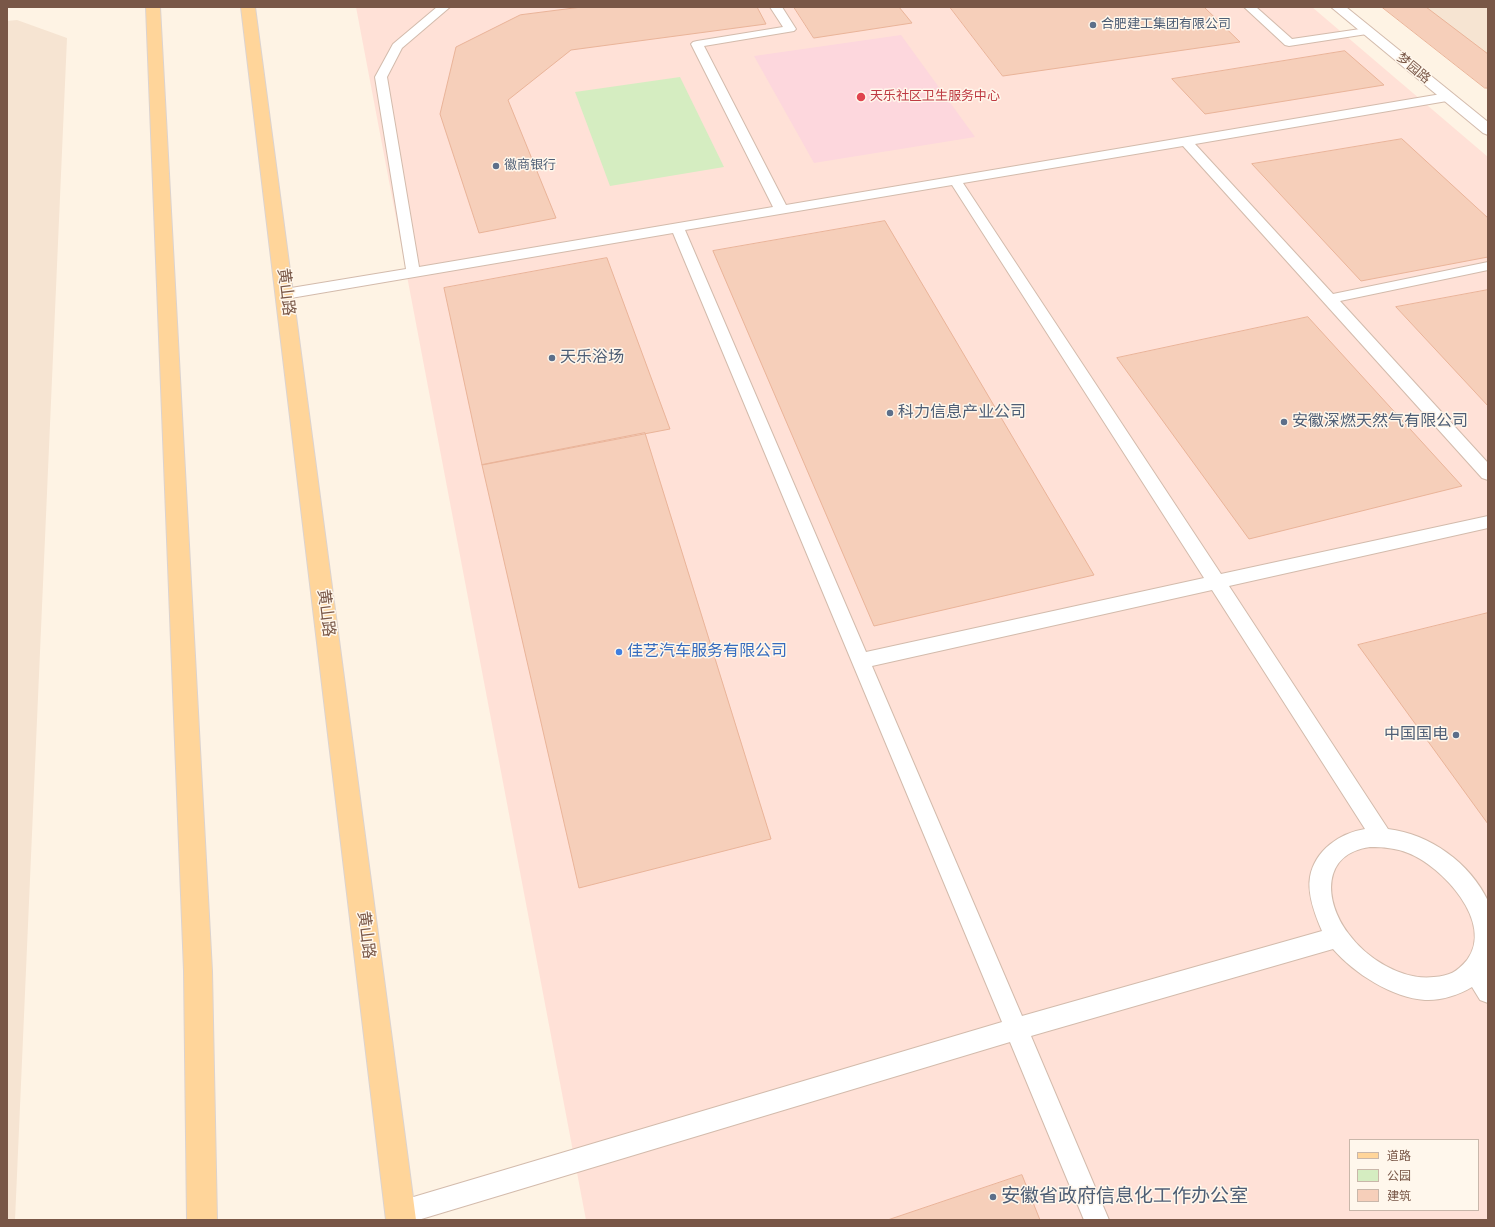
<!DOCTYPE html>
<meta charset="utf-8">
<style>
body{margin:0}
#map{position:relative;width:1495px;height:1227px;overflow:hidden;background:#fef3e4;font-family:Jost,"Noto Sans SC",sans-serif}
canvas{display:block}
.frame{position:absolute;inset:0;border:8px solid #795747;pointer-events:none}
.legend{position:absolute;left:1349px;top:1139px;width:130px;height:72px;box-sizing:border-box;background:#fff7ec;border:1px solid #c9b7aa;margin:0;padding:5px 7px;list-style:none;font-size:12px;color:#795747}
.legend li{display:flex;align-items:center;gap:8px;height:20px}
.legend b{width:20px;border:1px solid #c9b7aa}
</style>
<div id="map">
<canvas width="1495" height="1227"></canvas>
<div class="frame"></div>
<ul class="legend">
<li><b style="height:5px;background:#ffd59a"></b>道路</li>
<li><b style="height:11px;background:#d5edc1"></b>公园</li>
<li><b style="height:11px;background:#f6cfba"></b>建筑</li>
</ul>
</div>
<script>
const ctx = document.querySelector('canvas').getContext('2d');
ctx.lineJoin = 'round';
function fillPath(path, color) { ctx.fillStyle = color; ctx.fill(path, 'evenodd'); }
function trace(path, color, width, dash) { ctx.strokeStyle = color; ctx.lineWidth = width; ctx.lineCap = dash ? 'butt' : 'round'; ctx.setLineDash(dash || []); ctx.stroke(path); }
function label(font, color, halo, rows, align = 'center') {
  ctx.font = font + ' Jost,"Noto Sans SC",sans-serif'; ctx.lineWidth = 3; ctx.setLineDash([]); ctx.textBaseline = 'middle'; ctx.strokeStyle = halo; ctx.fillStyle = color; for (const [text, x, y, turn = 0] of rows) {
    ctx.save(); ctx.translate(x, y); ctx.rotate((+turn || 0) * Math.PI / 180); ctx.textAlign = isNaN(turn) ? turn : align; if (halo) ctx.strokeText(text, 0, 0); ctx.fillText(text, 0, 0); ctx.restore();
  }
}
fillPath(new Path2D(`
 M1385,7H1488V90Z
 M17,20L67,38L15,1220H7V21Z`), '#f6e4d2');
fillPath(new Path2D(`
 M356,7H1312L1488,157V1220H586ZM1350,1140H1478V1210H1350Z`), '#ffe1d7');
fillPath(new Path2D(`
 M901,35L975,137L814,163L754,56Z`), '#fdd7dd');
fillPath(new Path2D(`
 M680,77L724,167L610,186L575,92Z`), '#d5edc1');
const building = new Path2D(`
 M582,7H757L766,24L571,50L508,100L556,218L479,233L440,114L456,47L520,15Z
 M794,7H899L912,23L814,38Z
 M950,7H1204L1240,42L1003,76Z
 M1382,7H1426L1488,54V88H1485Z
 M1345,51L1384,85L1205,114L1172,79Z
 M1402,139L1488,218V257L1361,281L1252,164Z
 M885,221L1094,575L874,626L713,251Z
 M607,258L670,429L482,465L444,288Z
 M1488,290V406L1396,307Z
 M1308,317L1462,486L1249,539L1117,358Z
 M645,433L771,839L579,888L482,465Z
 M1488,613V824L1358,645Z
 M1022,1175L1040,1220H888Z`);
fillPath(building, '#f6cfba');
trace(building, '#eab499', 1);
const lane = new Path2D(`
 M437,7H450L402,48L387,77L419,267L773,207L691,44L693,42L697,41L783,27L770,7H782L796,29L794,31L704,46L786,205L1447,93L1451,94L1453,97L1451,100L1447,101L1195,144L1333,294L1488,262V270L1340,301L1488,463V480L1482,478L1183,146L963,183L1221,574L1488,516V528L1229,586L1388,829C1430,834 1470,863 1488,901V1003L1480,1000L1472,987C1459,995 1440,1001 1425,1000C1392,998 1354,973 1333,949L1031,1036L1109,1220H1084L1010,1042L418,1220H390L388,1213L391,1204L400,1201L1002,1022L673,233L285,299L280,297L278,294L280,291L285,289L406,269L375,77L393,44ZM952,185L1204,578L866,652L685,230ZM1212,590L1365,829C1340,833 1315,850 1310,877C1307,894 1315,915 1322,931L1022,1016L872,666ZM1370,847C1383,847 1396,848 1408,853C1442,866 1495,923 1467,960C1457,972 1449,976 1434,977C1402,981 1366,958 1348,933C1324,901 1321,854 1370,847Z
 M1244,7H1256L1292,39L1367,28L1371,29L1373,31L1371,33L1367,34L1289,46L1285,45Z`);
const street = new Path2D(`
 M1331,7H1346L1488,122V135L1483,133Z`);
const primary = new Path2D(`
 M146,7H160L212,971L217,1220H187L184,971Z
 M241,7H255L416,1220H386Z`);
trace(lane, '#d3bbac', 2);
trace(street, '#d3bbac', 2);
trace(primary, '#dcd3cf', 2);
fillPath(lane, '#fff');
fillPath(street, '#fff');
fillPath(primary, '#ffd59a');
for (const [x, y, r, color] of [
 [1093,25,4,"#5c6f8a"],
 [861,97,5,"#e0444e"],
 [496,166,4,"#5c6f8a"],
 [552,358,4,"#5c6f8a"],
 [890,413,4,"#5c6f8a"],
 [1284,422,4,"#5c6f8a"],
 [619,652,4,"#3f7fe0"],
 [1456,735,4,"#5c6f8a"],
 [993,1197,4,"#5c6f8a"]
]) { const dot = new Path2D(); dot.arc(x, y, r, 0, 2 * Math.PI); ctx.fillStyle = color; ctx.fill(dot); trace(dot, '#fff7ec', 1.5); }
label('13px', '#4e5e75', '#fff7ec', [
 ["合肥建工集团有限公司",1101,25],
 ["徽商银行",504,166]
], 'left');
label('13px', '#795747', '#fff7ec', [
 ["梦园路",1413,69,40]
]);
label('13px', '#be3a42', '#fff7ec', [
 ["天乐社区卫生服务中心",870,97]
], 'left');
label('16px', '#795747', '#fff7ec', [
 ["黄山路",285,292,83],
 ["黄山路",325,613,83],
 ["黄山路",365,935,83]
]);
label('16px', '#4e5e75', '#fff7ec', [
 ["天乐浴场",560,358],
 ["科力信息产业公司",898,413],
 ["安徽深燃天然气有限公司",1292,422],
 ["中国国电",1448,735,"right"]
], 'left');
label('16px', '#366cbe', '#fff7ec', [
 ["佳艺汽车服务有限公司",627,652]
], 'left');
label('19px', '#4e5e75', '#fff7ec', [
 ["安徽省政府信息化工作办公室",1001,1197]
], 'left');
</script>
